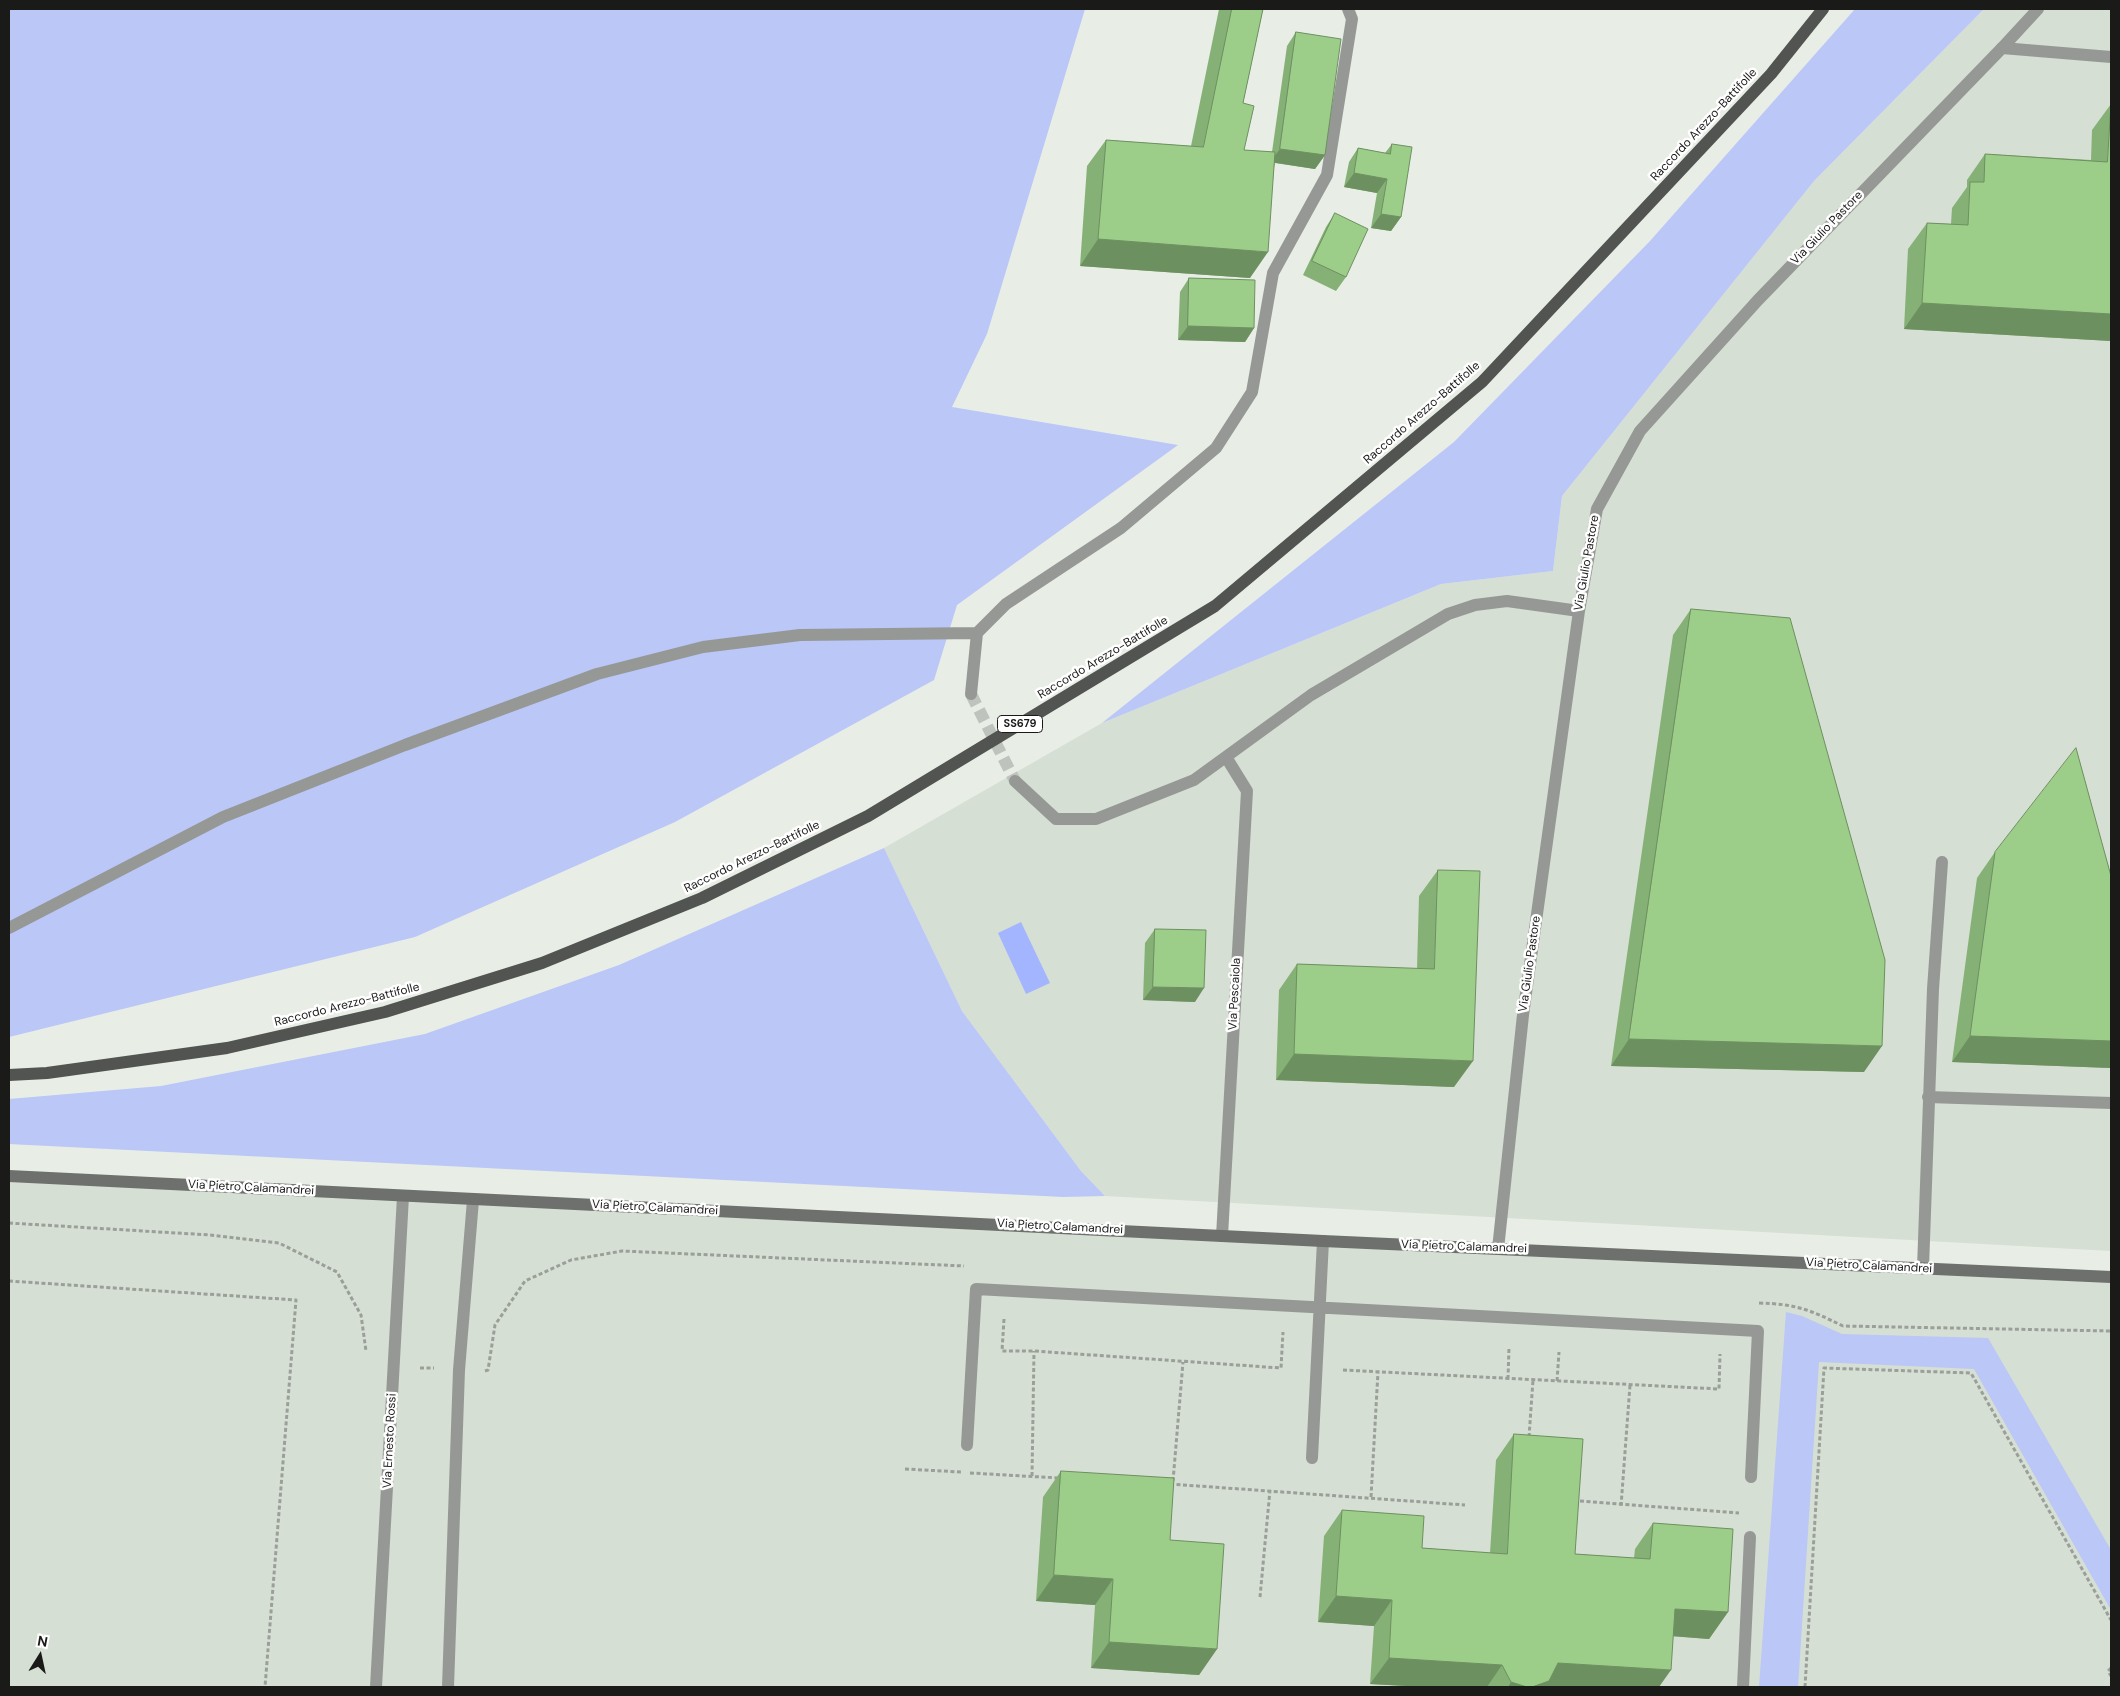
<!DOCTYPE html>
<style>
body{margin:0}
#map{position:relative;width:2120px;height:1696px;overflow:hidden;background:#e8ede6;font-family:"DM Sans",sans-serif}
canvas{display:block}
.frame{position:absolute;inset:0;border:10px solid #1a1b19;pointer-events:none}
.north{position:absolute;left:15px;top:1631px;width:50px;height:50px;-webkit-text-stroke:4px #fff;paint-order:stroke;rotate:10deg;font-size:14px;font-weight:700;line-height:20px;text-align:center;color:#1a1b19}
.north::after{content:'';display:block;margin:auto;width:18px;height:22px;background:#1a1b19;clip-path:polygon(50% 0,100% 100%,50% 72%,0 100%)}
</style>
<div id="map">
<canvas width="2120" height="1696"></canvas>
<div class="frame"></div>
<div class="north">N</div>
</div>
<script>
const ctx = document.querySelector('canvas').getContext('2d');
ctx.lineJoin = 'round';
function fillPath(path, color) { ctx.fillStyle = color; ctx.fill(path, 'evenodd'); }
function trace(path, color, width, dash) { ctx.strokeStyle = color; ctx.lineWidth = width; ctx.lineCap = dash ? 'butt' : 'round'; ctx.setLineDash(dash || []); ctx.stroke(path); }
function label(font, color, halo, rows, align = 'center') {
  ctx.font = font + ' "DM Sans",sans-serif'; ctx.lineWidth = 5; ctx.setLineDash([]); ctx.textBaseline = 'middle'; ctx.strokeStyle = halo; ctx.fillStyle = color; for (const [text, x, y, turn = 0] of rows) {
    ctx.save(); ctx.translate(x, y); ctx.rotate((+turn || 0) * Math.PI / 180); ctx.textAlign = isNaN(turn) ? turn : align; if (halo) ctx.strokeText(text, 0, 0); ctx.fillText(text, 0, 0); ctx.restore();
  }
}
fillPath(new Path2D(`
 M1984,9H2111V1251L1105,1196L1081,1171L962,1011L884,848L1102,723L1441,584L1553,571L1562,496L1814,181Z
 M9,1176L2111,1277V1687H9Z`), '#d6dfd3');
fillPath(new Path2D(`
 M9,9H1085L987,334L952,407L1178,445L957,605L934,680L675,822L415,937L9,1037Z
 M1855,9H1984L1814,181L1562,496L1553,571L1441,584L1102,723L1454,442L1650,241Z
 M884,848L962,1011L1081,1171L1105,1196L1063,1197L9,1144V1099L161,1086L425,1034L619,965Z
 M1786,1312L1802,1316L1842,1334L1988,1338L2111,1550V1610L1974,1369L1819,1362L1798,1687H1759Z`), '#bac7f7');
fillPath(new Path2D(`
 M1021,922L1050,983L1026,994L998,933Z`), '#a3b5ff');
trace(new Path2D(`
 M971,694L1015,781`), '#bfc3bd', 12, [12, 6]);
trace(new Path2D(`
 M9,1223L210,1235L279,1243L337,1272L361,1315L366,1351
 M9,1281L296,1300L265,1687
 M1759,1303C1797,1304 1810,1310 1843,1326L2111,1331
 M1004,1319L1002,1351H1034L1281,1368L1283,1332
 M420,1368H434
 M1343,1370L1719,1389L1720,1354
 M485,1371L488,1370L495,1325L525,1281L571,1260L622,1251L964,1266
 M1508,1379L1509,1347
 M1557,1381L1559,1352
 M1529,1437L1533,1380
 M905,1469L961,1472
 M970,1473L1059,1478
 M1032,1476L1034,1351
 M1173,1481L1183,1362
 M1170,1484L1465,1505
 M1371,1497L1378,1372
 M1580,1501L1739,1513
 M1621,1506L1630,1385
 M1260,1597L1270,1490
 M2111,1668L2108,1671L2111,1676
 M1805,1687L1824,1368L1971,1373L2111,1620`), '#9b9f9a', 3, [4, 2.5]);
trace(new Path2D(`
 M2002,48L2038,9
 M1928,1097L2111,1103
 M1923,1268L1933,989L1942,862
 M967,1445L976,1289L1758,1331L1751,1477
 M1312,1458L1323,1241
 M1743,1687L1750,1537`), '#969895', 12);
trace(new Path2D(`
 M977,633L1006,604L1121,528L1216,448L1252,392L1273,273L1327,175L1352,19L1348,9
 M1015,781L1056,819H1096L1194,780L1311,695L1448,614L1475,605L1507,601L1579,611
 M9,928L223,817L405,745L597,674L703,647L800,635L977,633L971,694
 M1222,1236L1247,791L1226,757
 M1498,1249L1523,1015L1579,611L1597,509L1640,431L1758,300L2002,48L2111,57
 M376,1687L403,1196
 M448,1687L459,1370L473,1200`), '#969895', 12);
trace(new Path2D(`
 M9,1176L1323,1241L2111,1277`), '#6d706c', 12);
trace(new Path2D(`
 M9,1075L47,1073L227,1048L385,1012L542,963L702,898L868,816L1215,606L1482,382L1771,74L1823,9`), '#515450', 12);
fillPath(new Path2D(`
 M1219,9H1263L1243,103L1244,150L1272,152L1287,46L1296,32L1325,155L1315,169L1275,163L1250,278L1080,266L1087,166L1106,140L1191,146Z
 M2111,104V341L1904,329L1908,249L1927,223L1951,224L1952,208L1967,187V180L1985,154L2091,160L2092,130Z
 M1392,144L1401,217L1391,231L1371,228L1377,193L1344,187L1349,162L1358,148L1385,153Z
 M1335,213L1346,277L1336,291L1303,275L1326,227Z
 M1189,278L1254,328L1245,342L1178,340L1180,292Z
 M1691,609L1864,1072L1611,1066L1673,635Z
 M1995,852L2111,876V1068L1952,1062L1977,878Z
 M1438,870L1454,1087L1276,1080L1279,990L1297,964L1417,969L1419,896Z
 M1155,929L1195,1002L1143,1000L1145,943Z
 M1514,1434L1575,1554L1634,1558L1635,1549L1653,1523L1728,1612L1709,1639L1673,1636L1659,1687H1425L1370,1684L1374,1626L1318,1622L1324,1536L1342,1510L1422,1548L1490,1553L1496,1460Z
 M1061,1471L1170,1540L1217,1649L1199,1675L1091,1668L1095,1605L1036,1601L1043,1497Z`), '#86b176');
fillPath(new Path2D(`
 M1280,149L1325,155L1315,169L1270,162Z
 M1354,173L1387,179L1377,193L1344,187Z
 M1381,214L1401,217L1391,231L1371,228Z
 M1098,239L1268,252L1250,278L1080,266Z
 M1922,303L2111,314V341L1904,329Z
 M1188,326L1254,328L1245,342L1178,340Z
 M1153,987L1204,988L1195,1002L1143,1000Z
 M1970,1036L2111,1041V1068L1952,1062Z
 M1629,1039L1882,1046L1864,1072L1611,1066Z
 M1294,1054L1473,1061L1454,1087L1276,1080Z
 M1054,1575L1113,1579L1095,1605L1036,1601Z
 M1336,1596L1392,1600L1374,1626L1318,1622Z
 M1675,1609L1728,1612L1709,1639L1657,1635Z
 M1109,1642L1217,1649L1199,1675L1091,1668Z
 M1389,1658L1502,1665L1487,1687H1425L1370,1684Z
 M1558,1663L1671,1670L1659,1687H1532Z
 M1511,1682L1527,1687H1508Z`), '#6d9060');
const building = new Path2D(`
 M1232,9H1263L1243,103L1254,106L1244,150L1275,152L1268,252L1098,239L1106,140L1203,147Z
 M1296,32L1341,39L1325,155L1280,149Z
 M2111,104V314L1922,303L1927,223L1968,225L1970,182H1984L1985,154L2107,162Z
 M1392,144L1412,147L1401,217L1381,214L1387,179L1354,173L1358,148L1390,154Z
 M1335,213L1368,229L1346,277L1312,261Z
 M1189,278L1255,280L1254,328L1188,326Z
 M1691,609L1790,618L1885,960L1882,1046L1629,1039Z
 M2076,748L2111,876V1041L1970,1036L1995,852Z
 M1438,870L1480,871L1473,1061L1294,1054L1297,964L1434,969Z
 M1155,929L1206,930L1204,988L1153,987Z
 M1514,1434L1583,1439L1575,1554L1650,1559L1653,1523L1733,1529L1728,1612L1675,1609L1671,1670L1558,1663L1549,1681L1532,1687H1527L1511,1682L1502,1665L1389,1658L1392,1600L1336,1596L1342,1510L1424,1516L1422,1548L1507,1554Z
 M1061,1471L1174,1478L1170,1540L1224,1544L1217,1649L1109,1642L1113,1579L1054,1575Z`);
fillPath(building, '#9cce89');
trace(building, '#6d9060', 1);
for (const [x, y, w] of [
 [1020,724,45]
]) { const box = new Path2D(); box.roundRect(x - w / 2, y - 8.5, w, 17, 4); ctx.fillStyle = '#fff'; ctx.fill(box); trace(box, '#1a1b19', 1); }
label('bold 11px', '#1a1b19', null, [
 ["SS679",1020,724]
]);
label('12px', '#1a1b19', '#fff', [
 ["Raccordo Arezzo-Battifolle",1704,125,-47],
 ["Via Giulio Pastore",1827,228,-46],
 ["Raccordo Arezzo-Battifolle",1422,413,-41],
 ["Via Giulio Pastore",1587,563,-80],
 ["Raccordo Arezzo-Battifolle",1103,658,-31],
 ["Raccordo Arezzo-Battifolle",752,857,-26],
 ["Via Giulio Pastore",1530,964,-82],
 ["Via Pescaiola",1235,994,-87],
 ["Raccordo Arezzo-Battifolle",347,1005,-14],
 ["Via Pietro Calamandrei",251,1188,3],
 ["Via Pietro Calamandrei",655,1208,3],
 ["Via Pietro Calamandrei",1060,1227,3],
 ["Via Pietro Calamandrei",1464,1247,2],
 ["Via Pietro Calamandrei",1869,1266,3],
 ["Via Ernesto Rossi",390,1441,-87]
]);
</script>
